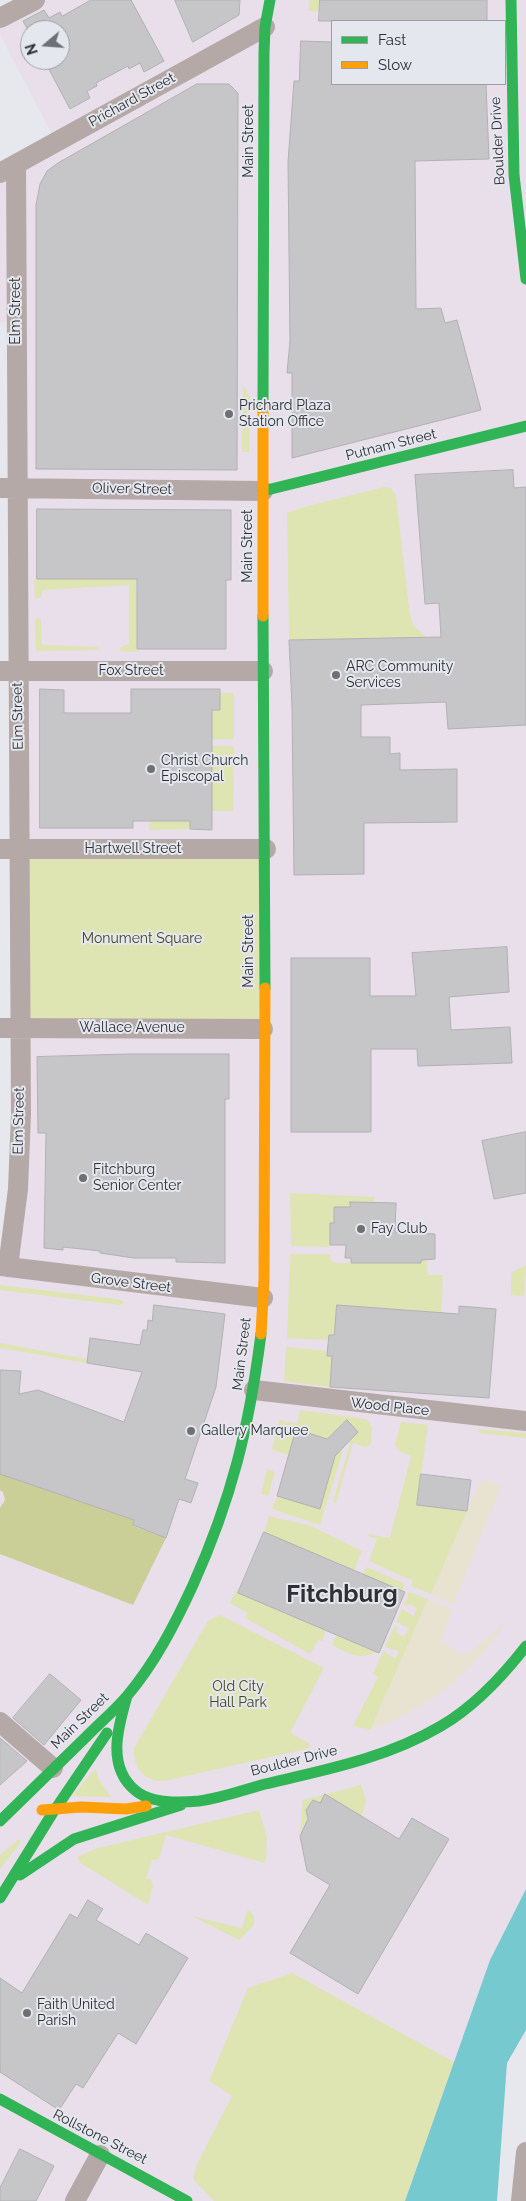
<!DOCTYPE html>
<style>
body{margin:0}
#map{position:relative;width:526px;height:2201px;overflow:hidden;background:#e7e8ed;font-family:Raleway,sans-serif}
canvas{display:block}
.legend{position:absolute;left:331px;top:20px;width:175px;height:65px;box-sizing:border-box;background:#e5e7ef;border:1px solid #9c9ea4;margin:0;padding:6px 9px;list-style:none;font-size:15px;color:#2f3033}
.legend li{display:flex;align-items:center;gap:10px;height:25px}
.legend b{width:25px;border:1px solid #9c9ea4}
.north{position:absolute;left:20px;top:20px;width:50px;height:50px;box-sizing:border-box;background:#e5e7ef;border:1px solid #9c9ea4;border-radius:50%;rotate:252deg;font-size:14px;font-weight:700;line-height:20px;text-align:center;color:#2f3033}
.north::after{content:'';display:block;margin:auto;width:18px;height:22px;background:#6f7074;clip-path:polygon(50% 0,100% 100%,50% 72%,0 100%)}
</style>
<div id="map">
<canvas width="526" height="2201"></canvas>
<ul class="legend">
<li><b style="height:6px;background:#30b455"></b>Fast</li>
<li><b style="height:6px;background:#ff9f0a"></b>Slow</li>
</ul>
<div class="north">N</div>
</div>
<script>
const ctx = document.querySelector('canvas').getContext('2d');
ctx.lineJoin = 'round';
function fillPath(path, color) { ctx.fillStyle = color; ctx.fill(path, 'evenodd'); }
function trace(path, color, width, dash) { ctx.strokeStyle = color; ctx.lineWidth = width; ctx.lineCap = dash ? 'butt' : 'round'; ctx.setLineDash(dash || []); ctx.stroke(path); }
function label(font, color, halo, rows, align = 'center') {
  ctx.font = font + ' Raleway,sans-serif'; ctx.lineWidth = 4; ctx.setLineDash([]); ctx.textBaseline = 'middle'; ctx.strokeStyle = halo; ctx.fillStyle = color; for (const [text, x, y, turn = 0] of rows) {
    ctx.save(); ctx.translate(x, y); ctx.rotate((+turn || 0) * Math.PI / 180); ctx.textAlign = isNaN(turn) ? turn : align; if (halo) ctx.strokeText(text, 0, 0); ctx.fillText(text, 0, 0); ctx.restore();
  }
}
fillPath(new Path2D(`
 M34,0H526V1889L490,1960L405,2201H0V1266L18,1189L16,320L0,323V173L56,142L0,35V18ZM332,21H505V84H332ZM30,30H60V60H30Z`), '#e8dfeb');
fillPath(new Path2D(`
 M309,0H320V11H309Z
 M243,385L250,397L249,452H242Z
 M384,487L391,488L396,496L410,616L414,626L426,637L289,640L287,513L304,507Z
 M34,579H136L137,652L119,651L122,646L129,645V585L42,590V597L35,599Z
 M39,618L41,621L42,645L97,647L99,650L36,651L35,619Z
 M220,693H234V739L162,741V728H212V710Z
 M207,746H234L233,811H212V756H208Z
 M190,805V829L149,830V821Z
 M19,849H266L263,1029L19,1028Z
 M290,1193L374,1197V1207H364V1202H350V1207H334V1223L330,1224V1247L291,1246Z
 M290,1254H331L330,1259L334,1263H420L421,1259H427V1275H443L441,1312L337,1305L334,1335H329L328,1340L287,1338Z
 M526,1265L524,1296L511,1295V1273Z
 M0,1285L117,1299L125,1302L120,1305L0,1290Z
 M0,1343L87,1359V1363L0,1348Z
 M286,1347L328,1351L327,1356H332L330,1387L284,1381Z
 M300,1410L366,1419L372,1427L371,1445L365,1447L353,1443L336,1503L333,1502L351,1440L358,1432L347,1420L327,1439L296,1430L289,1455L272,1450L279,1420L297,1424Z
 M401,1422L428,1425L417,1505L467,1511L431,1594L411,1586L413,1581L369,1561L377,1539L368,1536L369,1534L390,1538L411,1456L399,1451L395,1445Z
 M476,1429L526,1433V1438L481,1433Z
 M341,1450L342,1454L320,1525L272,1509L277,1496L320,1509L335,1456Z
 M267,1469L275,1472L268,1496L261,1494Z
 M269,1516L311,1526L362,1551L354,1570L264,1532Z
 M367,1567L405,1584L402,1591L363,1574Z
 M236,1590L238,1593L326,1631L322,1641L318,1640L310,1654L245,1618L248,1613L230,1603Z
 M409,1592L428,1599L370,1730L353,1726L378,1677L373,1674L383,1651L395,1659L399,1651L385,1647L395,1626L398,1627L396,1633L404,1637L409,1628L396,1622L402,1609L414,1616L417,1608L409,1604L408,1606L404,1605Z
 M220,1615L324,1668L290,1733L309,1743L310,1748L165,1781C144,1782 133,1768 134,1748L208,1621Z
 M336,1635L376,1652C360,1661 347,1653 332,1645Z
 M96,1768L98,1778L111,1797L72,1796Z
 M361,1785L366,1801L362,1816L325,1794L320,1803L313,1800L306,1810L308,1819L300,1836L303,1800Z
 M259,1810L267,1838L265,1863L166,1835L159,1859L152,1860L146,1878L151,1880L153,1885L148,1905L82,1864L77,1857L98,1848Z
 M19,1839L21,1842L0,1869V1855Z
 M247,1911H250L254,1916V1925L239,1940L192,1916L242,1928Z
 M292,1973L454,2062L405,2201H214L193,2179L197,2164L232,2096L209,2081L248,1988Z`), '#dfe4b3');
fillPath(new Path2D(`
 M0,1474L133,1520V1526L166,1538L133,1605L0,1554V1508L5,1500L3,1492L0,1490Z`), '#cacf97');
fillPath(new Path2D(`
 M484,1479L501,1487L453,1605L431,1594L478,1486Z
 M428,1599L452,1610L441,1641L461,1655L470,1653L506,1622C474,1672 426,1710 370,1730Z`), '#e8e2d0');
fillPath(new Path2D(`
 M526,1889V2030L507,2063L497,2201H405L490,1960Z`), '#76c9ce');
const building = new Path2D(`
 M91,0H131L164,61L144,72L140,63L129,69L128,66L96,83L97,86L87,91L90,98L70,109L44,60H60V30H30V34L23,21L44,10L49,18L60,12L62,16Z
 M175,0H240L239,15L193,42Z
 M320,0H487V21H319Z
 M301,41L332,42V84H486L489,159L415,161L416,309L441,308L445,323L457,320L481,410L292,458V373H287L290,341L288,162L294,81H299Z
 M197,84H229L238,93L237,470L36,469V205L40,184L47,171L58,163Z
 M513,470L514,488L526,487V725L448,729L446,702L361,705V737H390V754L400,753V770L457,769V822L364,823V874L294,875L292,706L289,640L441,637L439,603L425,604L415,475Z
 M37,509L231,510V580H226V649H137V579H37Z
 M40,689L64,690V713H131V689H220V710H212V830L190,829V821H133V828H40Z
 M507,947L509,992L449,997L451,1030L510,1027L512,1063L418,1066L417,1049H371V1132H291V958H370V996H416L412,953Z
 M128,1054H229V1099H225V1263L176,1262V1258H134L100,1253V1251L63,1247V1250L44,1248L46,1133H38L37,1057Z
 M526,1132V1193L494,1199L482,1141Z
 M350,1202L396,1203L395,1232L435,1234V1259L421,1260V1263H351V1258H345L346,1245H330V1223H334V1207H350Z
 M154,1305L225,1314L216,1387L185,1479L198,1483L191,1503L179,1499L166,1538L133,1525L134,1520L0,1474V1370L21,1371L19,1394L38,1390L124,1422L142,1372L87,1363L90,1338L140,1345L143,1330H147L148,1320L152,1321Z
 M337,1305L459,1314V1306L496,1309L489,1398L330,1387L332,1356H327L328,1344L329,1335H334Z
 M347,1420L358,1432L335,1456L320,1509L277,1496L296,1429L327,1439Z
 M421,1474L471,1480L467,1511L417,1505Z
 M264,1532L405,1592L379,1653L238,1593Z
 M50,1674L81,1700L44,1745L13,1718Z
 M0,1738L27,1761L0,1785Z
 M325,1794L399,1839L412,1818L449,1839L358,1994L290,1953L330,1885L307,1871L300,1836L308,1819L306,1810L313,1800L320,1803Z
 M88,1900L103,1909L96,1920L139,1945L146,1933L188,1958L136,2044L118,2033L83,2088L76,2084L59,2110L0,2072V1978L22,1993L70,1914L77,1918Z
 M20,2149L54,2166L36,2201H0V2188Z`);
fillPath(building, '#c6c5c7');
trace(building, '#b2b1b3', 1);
trace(new Path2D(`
 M0,18L35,0
 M0,173L265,27
 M0,488L263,491
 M0,671H263
 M0,849H266
 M0,1028L263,1029
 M0,1266L263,1298
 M8,1267L18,1189L21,1114L16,164
 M254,1390L526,1421
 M0,1722L53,1768
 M75,2201L100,2155
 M521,2201L526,2152`), '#b5a9a7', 20);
trace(new Path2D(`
 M511,0L514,175L526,279
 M263,411L264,53L265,27L270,0
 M263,491L526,426
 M263,616L265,988
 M127,1696C118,1727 106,1767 136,1791C152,1804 179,1803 199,1801C221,1798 243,1790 265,1784C325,1770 387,1758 441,1726C475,1706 502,1677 526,1646
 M0,1821C29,1793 58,1764 87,1736C100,1723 115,1710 127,1696C155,1663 175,1624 193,1585C232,1498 249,1428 261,1334
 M20,1875L74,1839L181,1805
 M0,1898L52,1814L107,1733
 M0,2099L187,2201`), '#30b455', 11);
trace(new Path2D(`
 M263,616V411
 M261,1334L264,1280L265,988
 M42,1810L81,1807L126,1809L146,1806`), '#ff9f0a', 11);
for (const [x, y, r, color] of [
 [229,414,5,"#6f7074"],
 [336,675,5,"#6f7074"],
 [151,769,5,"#6f7074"],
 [83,1178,5,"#6f7074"],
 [361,1229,5,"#6f7074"],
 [191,1431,5,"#6f7074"],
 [27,2013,5,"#6f7074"]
]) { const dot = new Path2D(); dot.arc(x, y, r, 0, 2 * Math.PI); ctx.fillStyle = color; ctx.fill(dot); trace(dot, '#e5e7ef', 2); }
label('14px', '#2f3033', '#e5e7ef', [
 ["Prichard Street",132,100,-29],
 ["Main Street",249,141,-90],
 ["Boulder Drive",498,141,-93],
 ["Elm Street",16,311,-90],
 ["Putnam Street",391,445,-14],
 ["Oliver Street",132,489,1],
 ["Main Street",248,546,-90],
 ["Fox Street",131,671],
 ["Elm Street",18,716,-91],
 ["Hartwell Street",133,849],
 ["Main Street",249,951,-90],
 ["Wallace Avenue",132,1028],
 ["Elm Street",19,1121,-89],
 ["Grove Street",131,1283,7],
 ["Main Street",242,1354,-83],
 ["Wood Place",390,1407,6],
 ["Main Street",80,1721,-44],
 ["Boulder Drive",294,1761,-14],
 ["Rollstone Street",100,2137,27]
]);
label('14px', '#2f3033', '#e5e7ef', [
 ["Prichard Plaza",239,406],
 ["Station Office",239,422],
 ["ARC Community",346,667],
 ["Services",346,683],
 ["Christ Church",161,761],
 ["Episcopal",161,777],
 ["Fitchburg",93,1170],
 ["Senior Center",93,1186],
 ["Fay Club",371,1229],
 ["Gallery Marquee",201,1431],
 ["Faith United",37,2005],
 ["Parish",37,2021]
], 'left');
label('14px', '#44471c', '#e5e7ef', [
 ["Monument Square",142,939],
 ["Old City",238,1687],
 ["Hall Park",238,1703]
]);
label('bold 24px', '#2f3033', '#e5e7ef', [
 ["Fitchburg",342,1595]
]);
</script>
